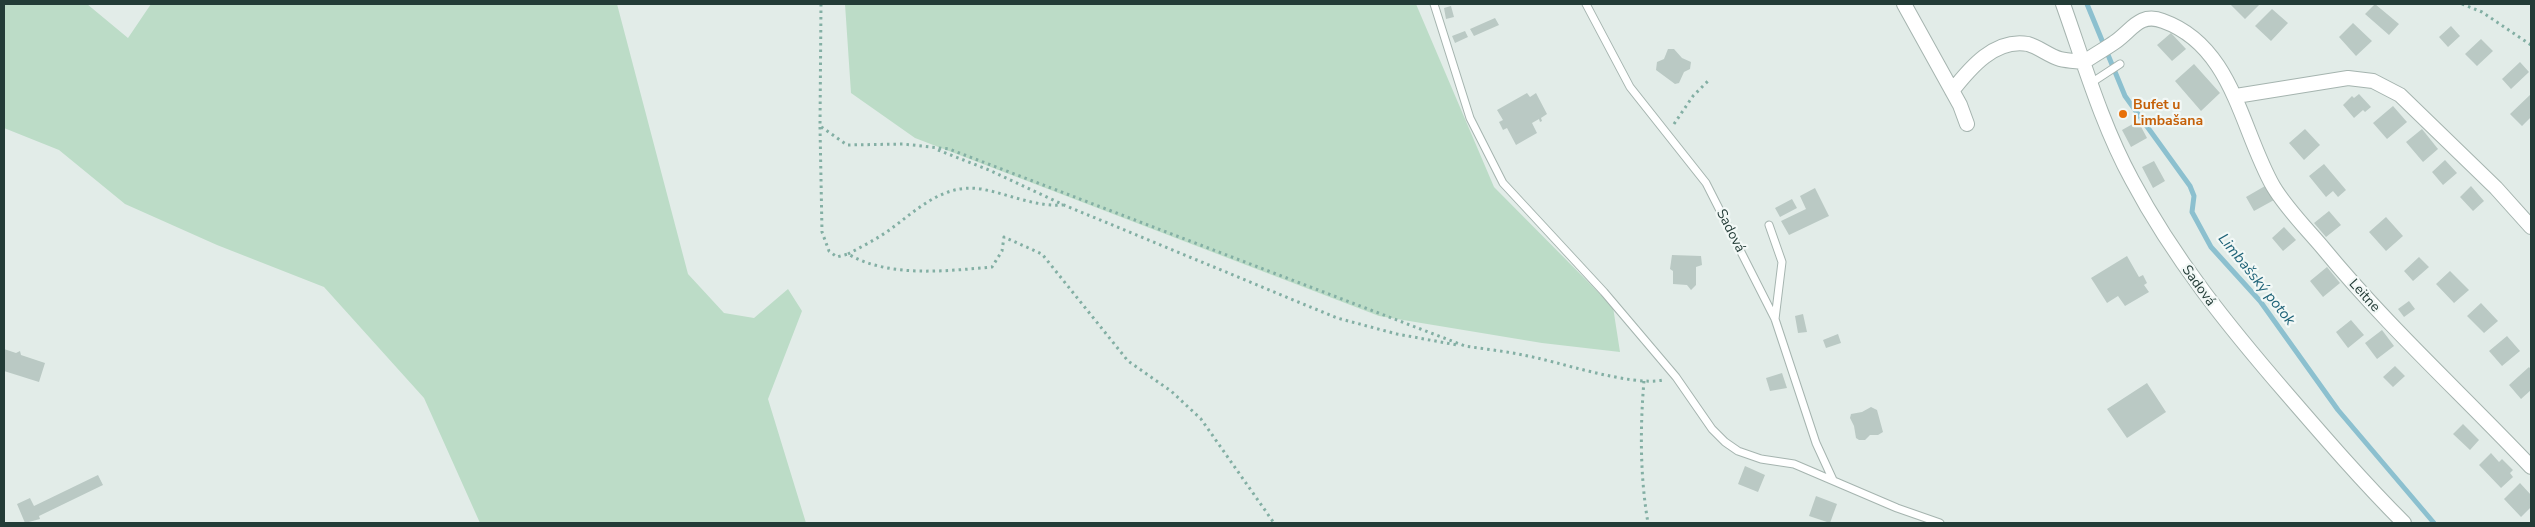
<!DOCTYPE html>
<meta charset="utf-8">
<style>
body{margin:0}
#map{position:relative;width:2535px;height:527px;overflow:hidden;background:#e2ece8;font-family:"Nunito Sans",sans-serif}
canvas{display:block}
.frame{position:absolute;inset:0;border:5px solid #233c37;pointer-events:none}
</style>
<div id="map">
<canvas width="2535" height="527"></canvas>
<div class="frame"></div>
</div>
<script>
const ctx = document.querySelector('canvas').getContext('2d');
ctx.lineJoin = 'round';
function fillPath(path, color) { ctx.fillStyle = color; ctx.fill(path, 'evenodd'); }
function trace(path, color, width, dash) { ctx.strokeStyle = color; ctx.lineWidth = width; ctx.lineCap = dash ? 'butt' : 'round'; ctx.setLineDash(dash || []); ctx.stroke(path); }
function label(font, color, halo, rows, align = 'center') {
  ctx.font = font + ' "Nunito Sans",sans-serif'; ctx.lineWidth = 4.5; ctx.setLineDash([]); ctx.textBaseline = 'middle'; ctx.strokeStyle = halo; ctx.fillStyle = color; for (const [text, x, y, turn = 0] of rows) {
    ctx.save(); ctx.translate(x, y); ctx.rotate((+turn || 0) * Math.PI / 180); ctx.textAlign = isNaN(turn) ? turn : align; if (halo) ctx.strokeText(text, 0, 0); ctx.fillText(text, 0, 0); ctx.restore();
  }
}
fillPath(new Path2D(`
 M4,4H87L128,38L151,4H617L688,274L724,313L754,318L788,289L802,311L768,399L806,523H480L424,398L324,287L217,245L125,204L59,150L4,128Z
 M845,4H1416L1494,187L1613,307L1620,352L1542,343L1379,316L915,138L851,93Z`), '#bcdcc7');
trace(new Path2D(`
 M2087,4L2125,96L2190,186L2194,196L2192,212L2211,247L2260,301L2338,410L2434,523`), '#8cc0cf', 5);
fillPath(new Path2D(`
 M2230,4H2260L2245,19Z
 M2375,4L2399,24L2389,35L2365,14Z
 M1451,6L1454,17L1446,19L1444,8Z
 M2272,9L2288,23L2271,41L2255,26Z
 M1495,18L1499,25L1474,36L1470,29Z
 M2353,23L2372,41L2356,56L2339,37Z
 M2451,26L2460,36L2448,47L2439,37Z
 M1465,31L1468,37L1455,43L1452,36Z
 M2171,33L2186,49L2172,61L2157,45Z
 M2481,39L2493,51L2477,66L2465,54Z
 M1668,49H1674L1682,58L1691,62L1690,69L1684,72L1679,83L1675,84L1656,70L1657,62L1664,59Z
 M2520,62L2529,72L2511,89L2502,79Z
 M2194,64L2220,93L2201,111L2175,81Z
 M1527,93L1530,97L1536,93L1547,114L1541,118L1542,121L1540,122L1539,119L1532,123L1537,133L1516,145L1507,128L1503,130L1499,122L1503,120L1497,110Z
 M2359,94L2371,107L2365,112L2363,110L2354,118L2343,105L2352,96L2354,98Z
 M2531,94V117L2522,126L2510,114Z
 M2393,106L2407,122L2387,139L2373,123Z
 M2138,121L2147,138L2131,147L2122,130Z
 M2305,129L2320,145L2304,160L2289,143Z
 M2422,129L2438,149L2423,162L2406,142Z
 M2445,160L2457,173L2443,185L2432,172Z
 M2154,161L2165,181L2153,188L2142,167Z
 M2324,164L2346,190L2338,197L2333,191L2326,197L2309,176Z
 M2265,186L2274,200L2254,211L2246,197Z
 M2471,186L2484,201L2473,211L2460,197Z
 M1815,188L1829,216L1789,235L1781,221L1806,209L1800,196Z
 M1792,199L1797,208L1780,217L1775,208Z
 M2329,211L2341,225L2326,237L2314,223Z
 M2386,217L2403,236L2386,251L2369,232Z
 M2284,227L2296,240L2283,251L2272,238Z
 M1672,255L1701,256L1702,265L1696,267V285L1691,290L1687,285L1673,284V271L1670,269Z
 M2127,256L2139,277L2143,275L2147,283L2144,285L2149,292L2125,306L2118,296L2107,303L2091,278Z
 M2419,257L2429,267L2413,281L2404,271Z
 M2327,267L2340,283L2323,297L2310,281Z
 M2450,271L2469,290L2454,303L2436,284Z
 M2409,301L2415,309L2404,317L2398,309Z
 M2481,303L2498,321L2484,333L2467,316Z
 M1803,314L1807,332L1798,333L1795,316Z
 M2351,320L2364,335L2348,348L2336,332Z
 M2382,330L2394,346L2377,359L2365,343Z
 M1838,334L1841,343L1826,348L1823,340Z
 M2507,336L2520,351L2502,366L2489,351Z
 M4,349L16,353L20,351L21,355L45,363L39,382L4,371Z
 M2395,366L2405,376L2393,387L2383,377Z
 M2529,367L2531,370V390L2521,399L2509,385Z
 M1782,373L1787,388L1770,391L1766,378Z
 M2147,383L2166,412L2127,438L2107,409Z
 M1871,407L1877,410L1883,432L1878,435H1870L1865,440H1859L1856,438L1854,426L1850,418L1851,414L1862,412Z
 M2463,424L2479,440L2470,450L2453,434Z
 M2491,453L2499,462L2502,459L2513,470L2510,473L2513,477L2501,488L2479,465Z
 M1745,466L1765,475L1758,492L1738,484Z
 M98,475L103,485L39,516L40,519L25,523L17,504L30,498L34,506Z
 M2520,483L2531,495V507L2521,517L2504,499Z
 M1816,496L1837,504L1830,523L1809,516Z`), '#bac9c4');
const lane = new Path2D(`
 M1434,4L1470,118L1503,183L1604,292L1676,377L1712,429L1725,442L1738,451L1761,459L1794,464L1897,508L1940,523
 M1586,4L1630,87L1706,183L1775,319L1816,443L1833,480
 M2091,83L2120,64
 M1769,225L1782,262L1775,319`);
const street = new Path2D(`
 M1904,4L1960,105L1967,124
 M2063,4C2084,63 2102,125 2132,180C2174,259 2229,327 2287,394C2325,438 2363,482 2404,523
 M1952,91C1970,68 1995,38 2028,44C2039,47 2049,56 2060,59C2068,61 2076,61 2084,62C2094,55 2105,49 2115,42C2132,30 2140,12 2163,21C2233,46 2241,130 2273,186C2286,208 2306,228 2323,248C2387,326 2462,394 2531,467
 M2236,96L2348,78L2373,81L2400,95L2496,188L2531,227`);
trace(lane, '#a5b4af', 9);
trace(street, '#a5b4af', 16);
trace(new Path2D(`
 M821,4L820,126L847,145L903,144L949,149L1465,346C1484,349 1504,351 1523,355C1557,361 1631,387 1663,380
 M2462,4L2482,12L2531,45
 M1674,124L1693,96L1709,80
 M820,127L822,232L829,251L837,257L848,254C889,278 946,271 992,267L1002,251L1004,237L1042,254L1128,361L1171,391L1201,419L1274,523
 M938,150L989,170L1064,205L1337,318L1397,334L1457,345
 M848,254C861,247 875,240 888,231C917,210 943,183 981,189C1009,194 1035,207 1063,205
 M1644,381C1640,428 1640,476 1648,523`), '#83afa4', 3, [2.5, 4]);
trace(lane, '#fff', 7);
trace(street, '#fff', 14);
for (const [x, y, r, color] of [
 [2123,114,5,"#e8710a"]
]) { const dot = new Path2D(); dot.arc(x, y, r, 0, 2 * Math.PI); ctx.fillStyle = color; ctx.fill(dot); trace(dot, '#f2f8f6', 2); }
label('bold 14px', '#c56008', '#f2f8f6', [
 ["Bufet u",2133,106],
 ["Limbašana",2133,122]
], 'left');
label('14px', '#233c37', '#f2f8f6', [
 ["Sadová",1730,231,63],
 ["Sadová",2198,286,54],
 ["Leitne",2364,296,48]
]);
label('italic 15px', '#1e6277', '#f2f8f6', [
 ["Limbašský potok",2256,280,51]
]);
</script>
